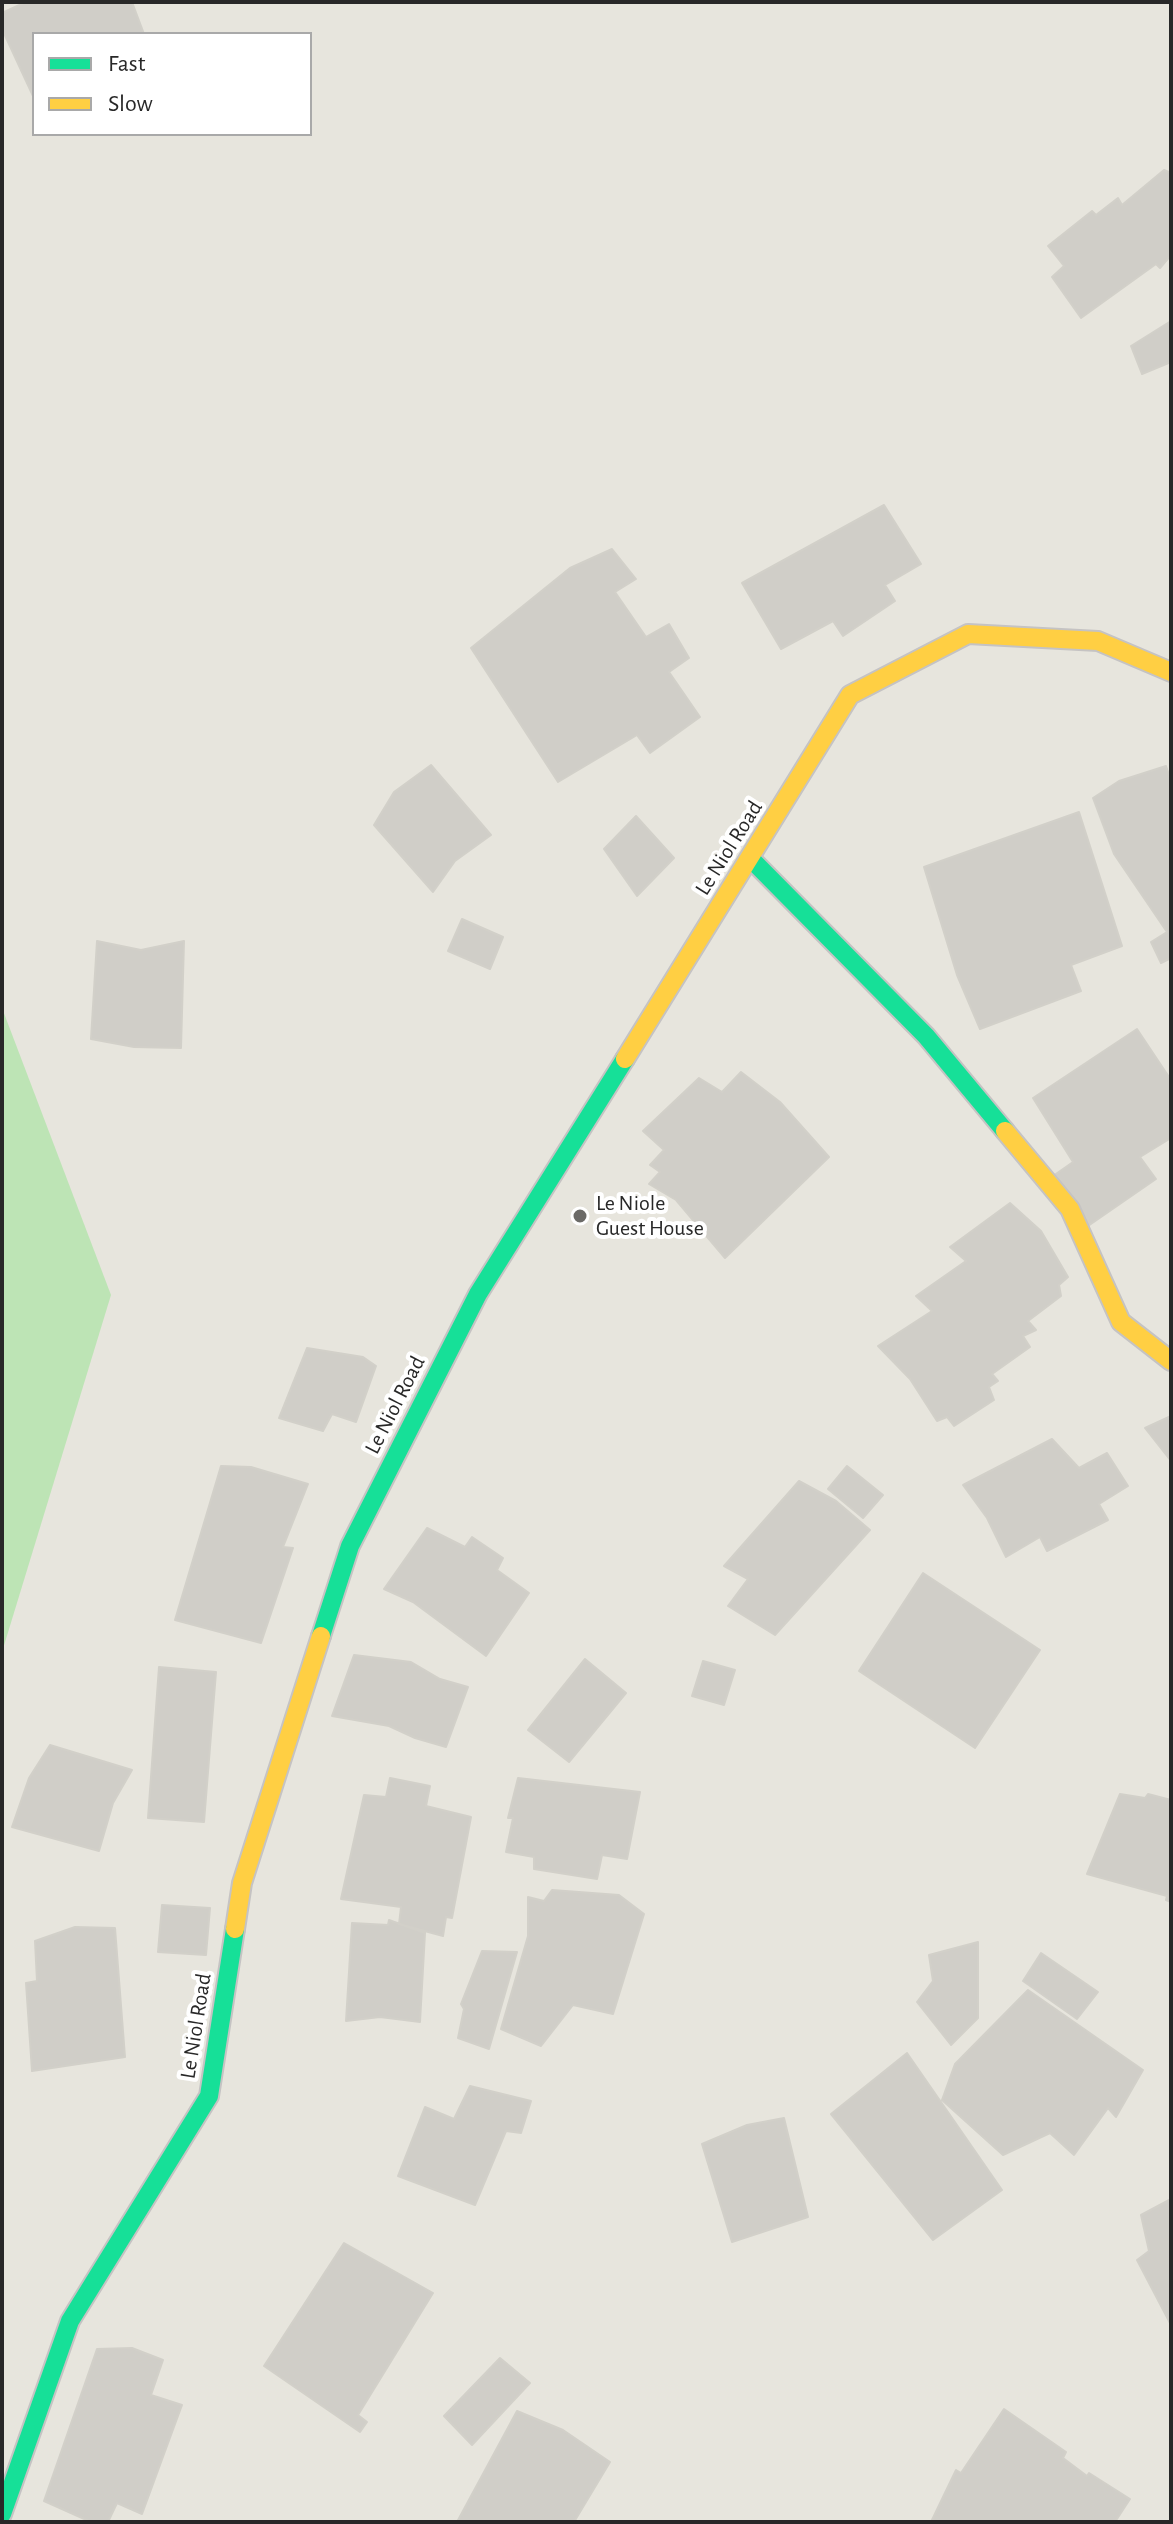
<!DOCTYPE html>
<style>
body{margin:0}
#map{position:relative;width:1173px;height:2524px;overflow:hidden;background:#e7e5dd;font-family:"Alegreya Sans",sans-serif}
canvas{display:block}
.frame{position:absolute;inset:0;border:4px solid #282828;pointer-events:none}
.legend{position:absolute;left:32px;top:32px;width:280px;height:104px;box-sizing:border-box;background:#fff;border:2px solid #a9a9a9;margin:0;padding:10px 14px;list-style:none;font-size:24px;color:#282828}
.legend li{display:flex;align-items:center;gap:16px;height:40px}
.legend b{width:40px;border:2px solid #a9a9a9}
</style>
<div id="map">
<canvas width="1173" height="2524"></canvas>
<div class="frame"></div>
<ul class="legend">
<li><b style="height:10px;background:#16e098"></b>Fast</li>
<li><b style="height:10px;background:#ffcf43"></b>Slow</li>
</ul>
</div>
<script>
const ctx = document.querySelector('canvas').getContext('2d');
ctx.lineJoin = 'round';
function fillPath(path, color) { ctx.fillStyle = color; ctx.fill(path, 'evenodd'); }
function trace(path, color, width, dash) { ctx.strokeStyle = color; ctx.lineWidth = width; ctx.lineCap = dash ? 'butt' : 'round'; ctx.setLineDash(dash || []); ctx.stroke(path); }
function label(font, color, halo, rows, align = 'center') {
  ctx.font = font + ' "Alegreya Sans",sans-serif'; ctx.lineWidth = 8; ctx.setLineDash([]); ctx.textBaseline = 'middle'; ctx.strokeStyle = halo; ctx.fillStyle = color; for (const [text, x, y, turn = 0] of rows) {
    ctx.save(); ctx.translate(x, y); ctx.rotate((+turn || 0) * Math.PI / 180); ctx.textAlign = isNaN(turn) ? turn : align; if (halo) ctx.strokeText(text, 0, 0); ctx.fillText(text, 0, 0); ctx.restore();
  }
}
fillPath(new Path2D(`
 M2,1008L111,1295L2,1652Z`), '#bde4b5');
const building = new Path2D(`
 M26,2H132L144,34H34L33,96L2,29V13Z
 M1164,170L1171,173V255L1160,268L1156,264L1081,318L1052,277L1064,266L1048,246L1092,211L1096,215L1118,198L1122,205Z
 M1171,321V362L1142,374L1131,346Z
 M884,505L921,564L885,585L895,601L843,636L833,621L781,649L742,583Z
 M612,549L636,579L615,592L646,637L669,624L689,658L669,672L700,717L650,753L637,735L558,782L471,648L570,568Z
 M431,765L491,835L455,861L433,892L374,825L394,792Z
 M1166,766L1171,781V958L1161,963L1151,942L1167,932L1114,854L1093,798L1119,781Z
 M1079,812L1122,946L1071,965L1081,991L980,1029L957,975L924,867Z
 M636,816L674,858L637,896L604,849Z
 M462,919L503,937L490,969L448,951Z
 M97,941L141,950L184,941L181,1048L134,1047L91,1039Z
 M1137,1029L1171,1080V1138L1140,1157L1156,1179L1088,1226L1053,1176L1073,1162L1033,1098Z
 M741,1072L780,1102L829,1157L725,1258L676,1200L649,1184L660,1172L650,1165L664,1150L643,1131L699,1078L722,1092Z
 M1010,1203L1041,1231L1068,1277L1059,1285L1061,1296L1028,1321L1036,1330L1023,1336L1030,1347L992,1374L998,1381L989,1387L994,1400L954,1426L947,1417L937,1421L910,1379L878,1346L932,1311L916,1296L966,1261L950,1247Z
 M307,1348L363,1357L376,1366L356,1422L332,1414L323,1431L279,1418Z
 M1171,1416V1461L1145,1428Z
 M1052,1439L1079,1468L1107,1453L1128,1486L1099,1504L1108,1520L1047,1551L1040,1537L1006,1557L987,1518L963,1485Z
 M221,1466L251,1467L308,1484L283,1547L293,1548L261,1643L175,1620Z
 M847,1466L883,1495L863,1518L828,1489Z
 M799,1481L836,1501L870,1530L775,1635L728,1606L748,1579L724,1566Z
 M427,1528L465,1547L472,1537L503,1558L497,1570L529,1593L486,1656L413,1602L384,1589Z
 M923,1573L1040,1650L975,1748L859,1671Z
 M354,1655L411,1662L440,1679L468,1687L446,1747L415,1738L389,1726L332,1716Z
 M585,1659L626,1693L569,1762L528,1730Z
 M703,1661L735,1670L724,1705L692,1696Z
 M159,1667L216,1672L204,1822L148,1818Z
 M50,1745L132,1770L113,1803L99,1851L12,1827L29,1778Z
 M390,1778L430,1786L426,1806L471,1817L452,1918L446,1917L443,1936L399,1924L401,1907L341,1899L364,1795L386,1797Z
 M518,1778L640,1792L627,1859L602,1855L597,1879L534,1869V1857L506,1852L513,1818H508Z
 M1120,1794L1145,1798L1148,1794L1171,1800V1902L1166,1900L1167,1896L1087,1874Z
 M552,1890L619,1895L644,1914L613,2014L573,2005L541,2046L501,2029L528,1936V1897L544,1901Z
 M162,1905L210,1908L206,1955L158,1952Z
 M389,1920L425,1933L420,2022L380,2017L346,2021L352,1923L388,1925Z
 M75,1927L115,1928L125,2057L32,2071L26,1983L37,1981L35,1941Z
 M978,1942V2018L951,2045L917,2002L933,1981L929,1955Z
 M482,1951L517,1952L489,2049L458,2038L464,2009L461,2004Z
 M1041,1953L1098,1992L1077,2019L1023,1981Z
 M1028,1990L1143,2070L1116,2117L1108,2108L1074,2155L1050,2133L1003,2155L942,2100L955,2064Z
 M907,2053L1002,2190L933,2240L831,2114Z
 M470,2086L531,2101L521,2133L506,2131L475,2205L398,2176L425,2107L454,2119Z
 M784,2118L808,2217L732,2242L702,2144L747,2125Z
 M1171,2199V2325L1137,2260L1149,2251L1141,2215Z
 M344,2243L433,2293L358,2415L367,2422L360,2432L264,2366Z
 M132,2348L163,2360L151,2395L182,2405L142,2514L117,2503L108,2522H91L44,2501L97,2349Z
 M500,2358L530,2383L472,2445L444,2416Z
 M1004,2409L1066,2452L1063,2458L1087,2476L1089,2473L1130,2499L1115,2522H931L956,2470L961,2473Z
 M517,2411L563,2430L610,2462L574,2522H457Z`);
fillPath(building, '#d0cec8');
trace(building, '#d2d0c9', 2);
const fast = new Path2D(`
 M751,859L926,1036L1005,1131
 M321,1636L350,1546L478,1294L625,1059
 M2,2514L70,2321L209,2096L235,1929`);
const slow = new Path2D(`
 M625,1059L850,695L968,634L1098,641L1171,672
 M1005,1131L1070,1209L1121,1322L1171,1361
 M235,1929L242,1883L321,1636`);
trace(fast, '#c5c3c3', 22);
trace(slow, '#c5c3c3', 22);
trace(fast, '#16e098', 18);
trace(slow, '#ffcf43', 18);
for (const [x, y, r, color] of [
 [580,1216,8,"#6b6a67"]
]) { const dot = new Path2D(); dot.arc(x, y, r, 0, 2 * Math.PI); ctx.fillStyle = color; ctx.fill(dot); trace(dot, '#fff', 3); }
label('22px', '#282828', '#fff', [
 ["Le Niol Road",729,848,-58],
 ["Le Niol Road",395,1405,-63],
 ["Le Niol Road",196,2026,-81]
]);
label('22px', '#282828', '#fff', [
 ["Le Niole",596,1203],
 ["Guest House",596,1228]
], 'left');
</script>
